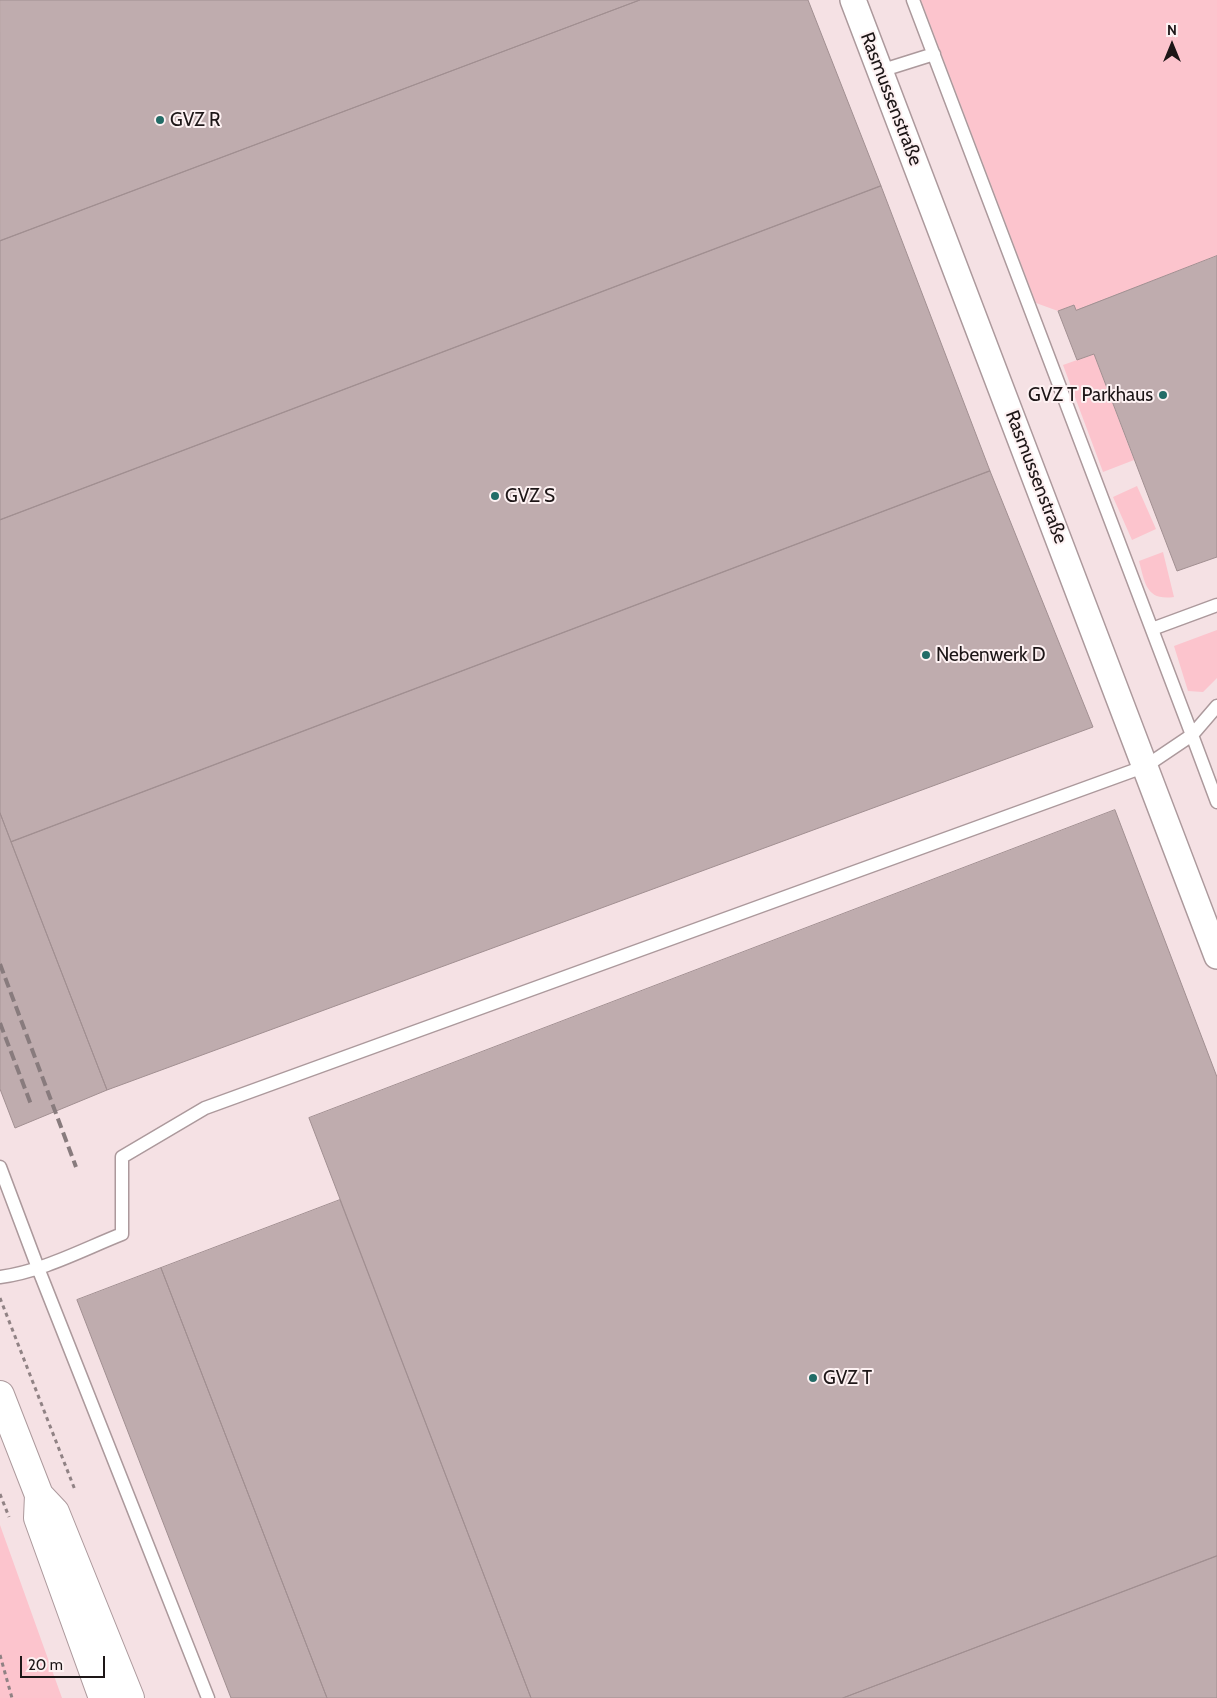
<!DOCTYPE html>
<meta charset="utf-8">
<style>
body{margin:0}
#map{position:relative;width:1217px;height:1698px;overflow:hidden;background:#f5e1e4;font-family:Cabin,sans-serif}
canvas{display:block}
.north{position:absolute;left:1147px;top:20px;width:50px;height:50px;-webkit-text-stroke:4px #fdf1f2;paint-order:stroke;rotate:0deg;font-size:14px;font-weight:700;line-height:20px;text-align:center;color:#1d1617}
.north::after{content:'';display:block;margin:auto;width:18px;height:22px;background:#1d1617;clip-path:polygon(50% 0,100% 100%,50% 72%,0 100%)}
.scale{position:absolute;left:20px;top:1656px;width:85px;height:22px;box-sizing:border-box;border:2px solid #1d1617;border-top:0;padding-left:6px;font-size:15px;line-height:18px;white-space:nowrap;color:#1d1617;-webkit-text-stroke:4px #fdf1f2;paint-order:stroke}
</style>
<div id="map">
<canvas width="1217" height="1698"></canvas>
<div class="north">N</div>
<div class="scale">20 m</div>
</div>
<script>
const ctx = document.querySelector('canvas').getContext('2d');
ctx.lineJoin = 'round';
function fillPath(path, color) { ctx.fillStyle = color; ctx.fill(path, 'evenodd'); }
function trace(path, color, width, dash) { ctx.strokeStyle = color; ctx.lineWidth = width; ctx.lineCap = dash ? 'butt' : 'round'; ctx.setLineDash(dash || []); ctx.stroke(path); }
function label(font, color, halo, rows, align = 'center') {
  ctx.font = font + ' Cabin,sans-serif'; ctx.lineWidth = 4; ctx.setLineDash([]); ctx.textBaseline = 'middle'; ctx.strokeStyle = halo; ctx.fillStyle = color; for (const [text, x, y, turn = 0] of rows) {
    ctx.save(); ctx.translate(x, y); ctx.rotate((+turn || 0) * Math.PI / 180); ctx.textAlign = isNaN(turn) ? turn : align; if (halo) ctx.strokeText(text, 0, 0); ctx.fillText(text, 0, 0); ctx.restore();
  }
}
fillPath(new Path2D(`
 M921,0H1217V256L1076,310L1073,305L1058,311L1036,303Z
 M1094,354L1134,460L1103,472L1063,365Z
 M1137,486L1156,529L1132,540L1113,497Z
 M1163,552L1174,597C1146,601 1145,583 1139,561Z
 M1217,630V678L1203,692L1188,691L1174,646Z
 M0,1524V1525L62,1698H0Z`), '#fcc4cd');
const building = new Path2D(`
 M0,0H640L0,241Z
 M640,0H808L881,186L0,520V241Z
 M881,186L990,471L11,842L0,813V520Z
 M1217,256V557L1177,571L1094,354L1077,360L1058,311L1074,305L1076,310Z
 M990,471L1093,727L107,1090L11,842Z
 M1115,810L1217,1077V1556L843,1698H531L309,1118Z
 M0,813L107,1090L15,1128L0,1089Z
 M340,1200L531,1698H327L161,1268Z
 M161,1268L327,1698H231L77,1300Z
 M1217,1556V1698H843Z`);
fillPath(building, '#bfacae');
trace(building, '#a18f91', 1);
const service = new Path2D(`
 M880,71L934,54
 M1152,629L1217,605
 M1217,706L1192,735L1217,802
 M0,1167L38,1268L208,1698
 M0,1277C41,1272 84,1249 122,1234V1157L205,1108L1146,766L1192,735L913,0`);
const minor = new Path2D(`
 M853,0L1217,956`);
const secondary = new Path2D(`
 M0,1395L39,1495L55,1512L130,1698
 M39,1495L38,1518L103,1698`);
trace(service, '#ac999c', 15);
trace(minor, '#ac999c', 28);
trace(secondary, '#ac999c', 30);
trace(new Path2D(`
 M0,1298L75,1490
 M0,1494L9,1517
 M0,1655L12,1698`), '#908284', 3, [4, 4]);
trace(service, '#fff', 12);
trace(minor, '#fff', 25);
trace(secondary, '#fff', 28);
trace(new Path2D(`
 M0,964L76,1167
 M0,1023L32,1107`), '#887b7d', 4, [10, 5]);
for (const [x, y, r, color] of [
 [160,120,5,"#226c67"],
 [1163,395,5,"#226c67"],
 [495,496,5,"#226c67"],
 [926,655,5,"#226c67"],
 [813,1378,5,"#226c67"]
]) { const dot = new Path2D(); dot.arc(x, y, r, 0, 2 * Math.PI); ctx.fillStyle = color; ctx.fill(dot); trace(dot, '#fdf1f2', 2); }
label('19px', '#1d1617', '#fdf1f2', [
 ["Rasmussenstraße",891,99,69],
 ["Rasmussenstraße",1036,477,69]
]);
label('19px', '#1d1617', '#fdf1f2', [
 ["GVZ R",170,120],
 ["GVZ T Parkhaus",1153,395,"right"],
 ["GVZ S",505,496],
 ["Nebenwerk D",936,655],
 ["GVZ T",823,1378]
], 'left');
</script>
